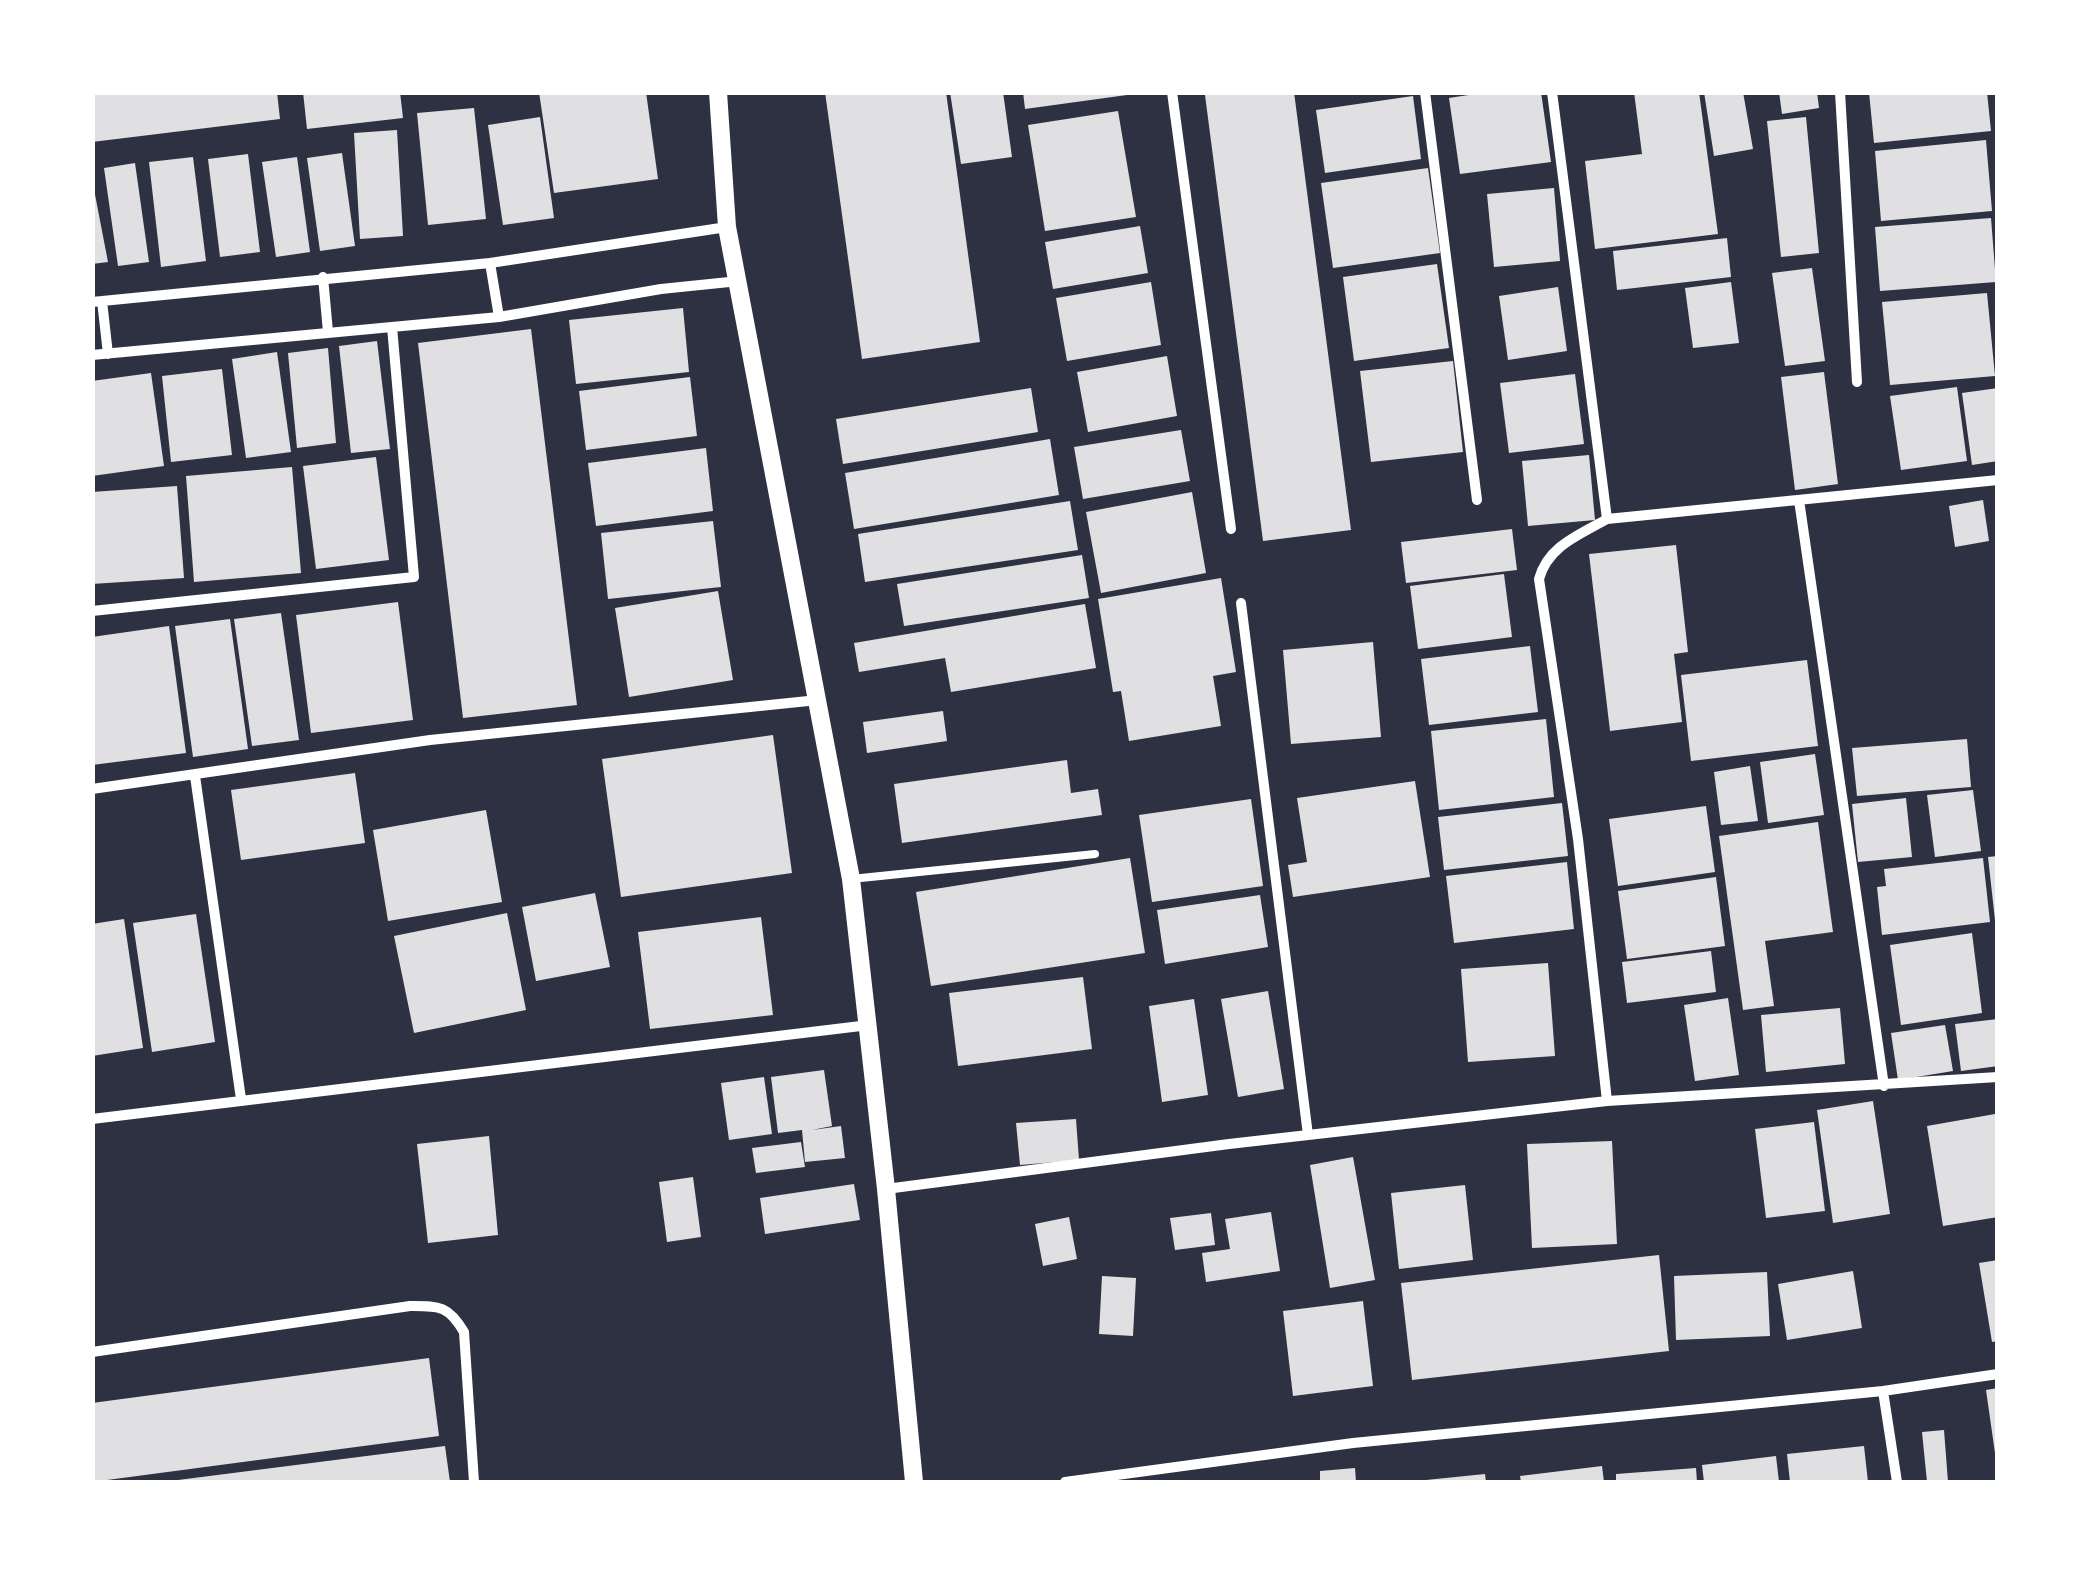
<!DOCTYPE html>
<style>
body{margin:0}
#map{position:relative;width:2090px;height:1575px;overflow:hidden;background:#2d3142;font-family:"Work Sans",sans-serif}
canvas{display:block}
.frame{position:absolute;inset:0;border:95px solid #fff;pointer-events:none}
</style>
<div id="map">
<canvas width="2090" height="1575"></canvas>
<div class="frame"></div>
</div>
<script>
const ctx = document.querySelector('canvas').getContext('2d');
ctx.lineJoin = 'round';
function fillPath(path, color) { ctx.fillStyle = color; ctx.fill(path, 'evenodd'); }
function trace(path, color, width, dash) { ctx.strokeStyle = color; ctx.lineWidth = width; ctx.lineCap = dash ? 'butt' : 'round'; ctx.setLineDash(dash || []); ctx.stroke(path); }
fillPath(new Path2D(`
 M92,92H277L280,119L92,142Z
 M303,92H400L403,118L307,129Z
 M539,92H646L658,179L554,193Z
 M825,92H946L980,342L862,359Z
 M950,92H1003L1012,157L961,164Z
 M1023,92H1126L1127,95L1025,109Z
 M1225,92H1294L1351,530L1263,541L1205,95Z
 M1488,92H1541L1551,162L1460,174L1449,98Z
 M1634,92H1699L1718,234L1595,249L1585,161L1642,154Z
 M1704,92H1743L1753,149L1714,156Z
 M1779,92H1817L1819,108L1782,114Z
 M1869,92H1987L1991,131L1874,143Z
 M1413,96L1421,159L1325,173L1316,110Z
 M474,108L486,219L428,225L417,113Z
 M1118,111L1136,217L1045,231L1028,125Z
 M540,117L554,218L503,225L488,125Z
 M1806,117L1819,253L1781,257L1767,121Z
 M397,130L403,236L360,239L354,133Z
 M1986,140L1992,211L1881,221L1875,151Z
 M342,153L355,246L320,251L307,158Z
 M248,154L260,252L220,257L208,159Z
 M193,157L206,261L161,267L149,162Z
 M297,157L310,252L276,257L262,162Z
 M135,163L149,262L118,266L104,168Z
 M1428,168L1440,253L1333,268L1321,183Z
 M92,179L108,262L92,264Z
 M1554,188L1560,261L1494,267L1487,194Z
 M1991,218L1996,282L1880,291L1875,227Z
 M1140,226L1148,273L1053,289L1045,242Z
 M1727,238L1731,277L1617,290L1613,251Z
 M1437,264L1449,348L1354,361L1343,277Z
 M1812,268L1825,361L1785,366L1772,273Z
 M1151,282L1161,345L1067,361L1056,298Z
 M1731,282L1739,343L1693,348L1685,288Z
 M1558,287L1567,351L1508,360L1499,296Z
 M1987,293L1995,376L1890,385L1882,302Z
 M683,308L689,372L576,384L569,320Z
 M531,329L577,705L463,718L418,343Z
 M377,341L390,449L351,453L339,346Z
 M328,348L336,443L297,448L288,353Z
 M277,352L291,452L246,458L232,359Z
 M1167,356L1177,416L1088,432L1077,372Z
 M1453,361L1463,452L1371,462L1360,371Z
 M222,369L232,455L171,462L162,376Z
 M1824,372L1838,484L1795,490L1781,377Z
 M151,373L164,466L92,476V381Z
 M1575,374L1584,444L1509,453L1500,383Z
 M690,377L697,436L586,450L579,391Z
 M1957,387L1967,461L1901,470L1890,396Z
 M1031,388L1038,432L843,464L836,419Z
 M1998,388V461L1972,465L1962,393Z
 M1181,430L1190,481L1083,499L1074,447Z
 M1050,439L1059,495L854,529L845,473Z
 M706,448L713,511L596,526L588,463Z
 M1589,455L1595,520L1528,526L1522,461Z
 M376,457L389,560L316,569L303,466Z
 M292,467L301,573L194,582L186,476Z
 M177,486L184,578L92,584V492Z
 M1192,492L1206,573L1101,593L1086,512Z
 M1983,500L1989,541L1955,547L1949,506Z
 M1070,501L1078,550L865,582L858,534Z
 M713,521L721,587L608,599L601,533Z
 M1512,529L1517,570L1406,583L1401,542Z
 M1676,545L1688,652L1674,654L1682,722L1610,731L1589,554Z
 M1082,555L1089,598L904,626L897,584Z
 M1504,574L1512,637L1418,649L1410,586Z
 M1221,578L1236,672L1213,676L1221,726L1129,741L1121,691L1113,692L1098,599Z
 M718,591L733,680L629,697L615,608Z
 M398,602L413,720L311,733L296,615Z
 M1085,604L1096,668L951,692L945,658L859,672L854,643Z
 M281,613L299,740L252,746L234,619Z
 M230,619L248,749L193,757L175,626Z
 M169,626L186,753L92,765V637Z
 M1373,642L1381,737L1291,744L1283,650Z
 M1530,646L1538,712L1429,725L1421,659Z
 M1807,660L1818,746L1691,761L1681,675Z
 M943,711L947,741L867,753L863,722Z
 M1546,719L1554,797L1439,810L1431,731Z
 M773,735L792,873L621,897L602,759Z
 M1967,739L1971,787L1857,796L1852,748Z
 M1815,754L1824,815L1768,823L1760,762Z
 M1067,760L1071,793L1098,789L1102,815L902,843L894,784Z
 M1750,766L1758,821L1721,825L1714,772Z
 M355,773L365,843L241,860L231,790Z
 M1415,781L1430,877L1293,897L1288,865L1307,862L1297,798Z
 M1973,790L1981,851L1935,857L1927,795Z
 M1906,798L1912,857L1858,862L1852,804Z
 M1251,799L1263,886L1152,902L1139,815Z
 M1562,803L1568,856L1444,870L1438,817Z
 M1706,806L1715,872L1618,886L1609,819Z
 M486,810L502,902L388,921L373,830Z
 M1818,822L1833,932L1765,941L1774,1006L1743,1010L1719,836Z
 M1998,856V920H1995L1988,857Z
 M1130,858L1145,953L931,986L916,892Z
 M1983,858L1990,922L1882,935L1877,887L1886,886L1884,869Z
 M1567,862L1574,929L1454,943L1446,876Z
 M1716,877L1725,946L1627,959L1618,891Z
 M595,893L610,967L536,981L522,907Z
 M1260,895L1268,947L1165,964L1157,910Z
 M507,913L526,1010L414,1033L394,936Z
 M196,914L215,1042L152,1052L133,923Z
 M761,917L773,1015L650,1029L638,932Z
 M124,919L143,1048L92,1056V924Z
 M1972,933L1982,1013L1901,1025L1890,945Z
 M1711,951L1716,992L1627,1003L1622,962Z
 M1548,963L1555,1056L1468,1062L1461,969Z
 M1083,977L1092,1049L958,1066L949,993Z
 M1268,991L1284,1089L1238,1097L1221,999Z
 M1728,998L1739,1075L1695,1081L1684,1005Z
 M1194,999L1208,1095L1162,1102L1149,1006Z
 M1840,1008L1845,1064L1766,1072L1761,1015Z
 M1998,1019V1066L1961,1071L1955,1024Z
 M1945,1025L1953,1071L1898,1080L1891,1033Z
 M824,1070L832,1126L812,1130L841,1126L845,1158L805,1162L802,1130L778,1133L771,1077Z
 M764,1077L772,1134L729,1140L721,1083Z
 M1873,1101L1890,1214L1833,1223L1817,1110Z
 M1995,1114L1998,1217L1943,1226L1927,1126Z
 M1076,1119L1079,1160L1020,1165L1016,1123Z
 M1814,1122L1825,1211L1766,1218L1755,1129Z
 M489,1136L498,1235L428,1243L417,1144Z
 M1612,1141L1617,1244L1532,1248L1527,1144Z
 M801,1142L805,1167L756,1173L752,1148Z
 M1353,1157L1375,1280L1330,1288L1310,1165Z
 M693,1177L701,1237L667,1242L659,1182Z
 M854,1184L860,1220L765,1234L760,1198Z
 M1465,1185L1473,1260L1399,1269L1391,1193Z
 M1271,1212L1280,1271L1206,1282L1202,1253L1230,1249L1225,1219Z
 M1211,1213L1215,1245L1175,1250L1170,1218Z
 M1069,1217L1077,1259L1043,1266L1035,1224Z
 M1659,1255L1669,1351L1412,1380L1401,1283Z
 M1998,1260V1341L1992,1342L1979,1263Z
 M1853,1271L1862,1328L1787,1340L1778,1284Z
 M1767,1272L1770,1336L1676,1340L1674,1276Z
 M1102,1276L1136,1278L1133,1336L1099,1334Z
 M1363,1301L1373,1386L1293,1396L1283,1311Z
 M429,1358L439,1436L92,1482V1403Z
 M1998,1388V1453H1995L1986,1390Z
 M1944,1430L1948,1482H1927L1922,1432Z
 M445,1446L450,1482H178V1480Z
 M1864,1446L1868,1482H1790L1787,1454Z
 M1776,1456L1779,1482H1704L1702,1465Z
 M1602,1466L1604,1482H1521L1520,1476Z
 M1355,1468L1356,1482H1320V1471Z
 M1696,1468L1697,1482H1616V1474Z
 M1485,1474L1486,1482H1426V1480Z`), '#e0e0e3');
trace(new Path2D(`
 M851,879L1095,854`), '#fff', 8);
trace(new Path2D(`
 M1172,92L1231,529
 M1425,92L1477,500
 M1552,92L1607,519
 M1840,92L1857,382
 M490,263L499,317
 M323,277L328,332
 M102,301L108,354
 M92,302L490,263L727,227
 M92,355L499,317L661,289L739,281
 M1799,500L1884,1086
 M1241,603L1308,1135
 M92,611L414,577L392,327
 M195,776L241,1099
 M92,789L430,740L818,700
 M1607,1101L1578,839L1539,579C1548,546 1579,535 1607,519L1998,480
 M92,1119L869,1025
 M886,1189L1229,1144L1607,1101L1998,1077
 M92,1352L410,1306C439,1306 448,1305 464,1332L474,1482
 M1883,1391L1897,1482
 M1065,1482L1353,1443L1883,1391L1998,1374`), '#fff', 10);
trace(new Path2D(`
 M718,92L727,227L851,879L886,1189L914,1482`), '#fff', 18);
</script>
